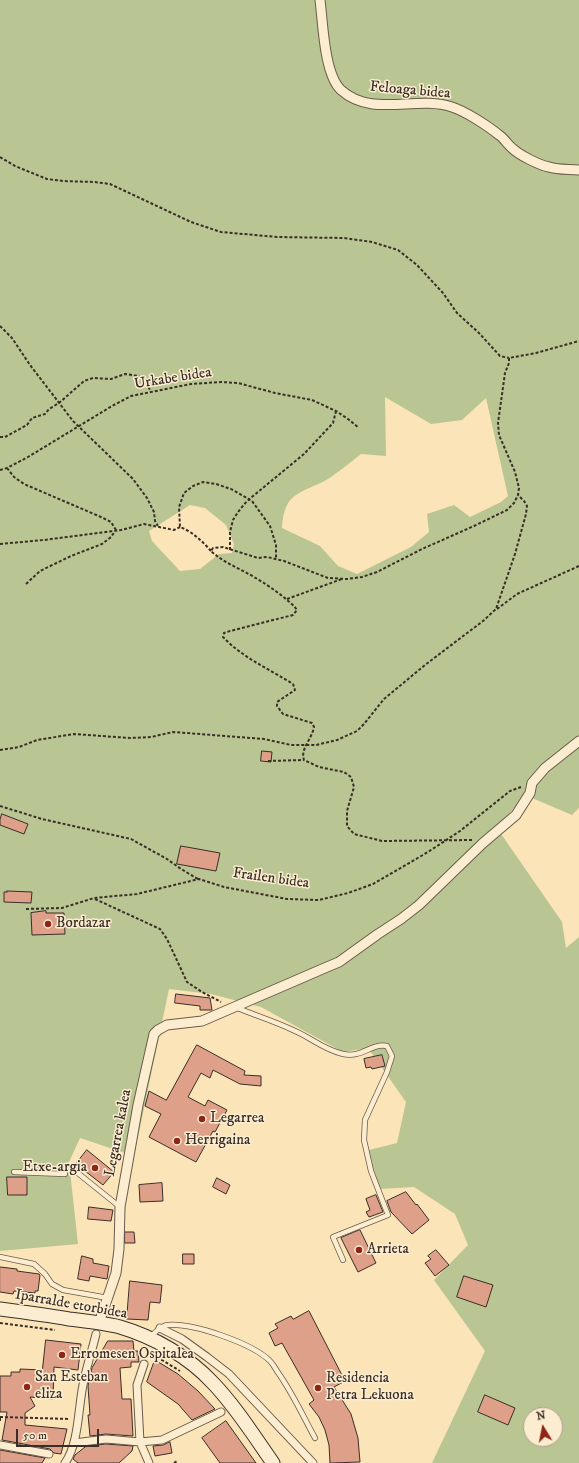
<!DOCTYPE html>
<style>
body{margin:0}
#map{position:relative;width:579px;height:1463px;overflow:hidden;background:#fbe4b7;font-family:"IM FELL DW Pica",serif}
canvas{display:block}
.north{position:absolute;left:523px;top:1407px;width:40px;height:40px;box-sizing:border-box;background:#fcedd0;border:1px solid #aea18d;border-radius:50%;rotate:350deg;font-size:11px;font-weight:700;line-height:16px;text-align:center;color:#3a2e28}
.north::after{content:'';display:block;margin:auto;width:14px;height:18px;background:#8f2418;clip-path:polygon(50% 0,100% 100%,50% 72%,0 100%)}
.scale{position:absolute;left:16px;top:1429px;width:83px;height:18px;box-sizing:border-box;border:2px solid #3a2e28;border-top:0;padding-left:5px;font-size:12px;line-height:14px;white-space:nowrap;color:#3a2e28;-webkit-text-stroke:3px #fcedd0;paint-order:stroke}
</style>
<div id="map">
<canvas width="579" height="1463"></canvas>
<div class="north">N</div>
<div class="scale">50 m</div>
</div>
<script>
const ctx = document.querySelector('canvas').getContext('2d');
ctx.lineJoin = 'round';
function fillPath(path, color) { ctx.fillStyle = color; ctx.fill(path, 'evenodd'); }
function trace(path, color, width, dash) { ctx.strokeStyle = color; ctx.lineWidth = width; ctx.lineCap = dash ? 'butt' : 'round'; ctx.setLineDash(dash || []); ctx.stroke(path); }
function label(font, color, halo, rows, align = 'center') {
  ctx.font = font + ' "IM FELL DW Pica",serif'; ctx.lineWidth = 3; ctx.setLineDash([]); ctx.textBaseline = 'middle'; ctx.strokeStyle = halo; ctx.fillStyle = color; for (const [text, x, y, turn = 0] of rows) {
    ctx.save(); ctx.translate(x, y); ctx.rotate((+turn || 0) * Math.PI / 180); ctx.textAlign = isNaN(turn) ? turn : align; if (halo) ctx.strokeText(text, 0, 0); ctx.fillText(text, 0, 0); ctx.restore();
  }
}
fillPath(new Path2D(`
 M0,0H579V808L572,815L525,795L497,828L562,922L566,948L579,937V1463H432L485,1351L434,1280L468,1245L455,1214L414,1187L380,1189L365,1151L397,1143L406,1102L368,1048L343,1052L261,1007L211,994L169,989L134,1156L80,1138L69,1162L78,1244L0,1251ZM385,397L431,424L462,420L486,398L508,496L501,502L470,517L454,505L427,514L429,532L411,547L357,574L338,566L320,546L282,528C284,488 305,494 331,477C341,470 351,462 361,454L386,456ZM190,505L205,508L226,525L234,544L232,553L219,554L200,569L180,571L152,541L149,531ZM531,1415H555V1439H531Z`), '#b9c593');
const building = new Path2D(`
 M262,751L272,752L271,762L261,761Z
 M2,814L28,824L24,834L0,825V820Z
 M181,846L220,853L216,871L177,864Z
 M7,891L32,892L31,903L4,902V892H7Z
 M46,911V913H64L65,934L32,935L31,913Z
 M176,994L210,998L212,1010H200V1006L175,1003Z
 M197,1045L245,1071L244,1075L261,1076V1086L240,1084L213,1070L210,1078L201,1073L188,1097L205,1106L208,1100L227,1110L215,1132L213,1131L196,1162L149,1137L161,1114L145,1106L149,1091L166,1100Z
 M382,1055L385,1066L372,1069L371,1067L366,1068L364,1059Z
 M87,1150L114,1172L103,1185L76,1164Z
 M7,1177H27V1195H8Z
 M217,1178L230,1185L226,1194L213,1187Z
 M162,1183L163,1201L140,1202L139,1185Z
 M406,1192L416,1205L417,1204L429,1220L412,1234L391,1212L387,1201Z
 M376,1195L383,1212L369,1217L366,1212L370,1210L366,1199Z
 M89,1207L113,1210L111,1221L88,1219Z
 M360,1230L376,1263L358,1272L341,1238Z
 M125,1232H134L135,1243H125Z
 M436,1250L449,1265L435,1276L425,1263L431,1259L428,1256Z
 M183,1254H194V1264H183Z
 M82,1256L93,1259V1263L109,1266L107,1279L90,1276L89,1281L78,1279Z
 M0,1267L17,1269V1271L39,1274L40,1275L38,1291H35V1293L14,1291L13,1294L0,1292Z
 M464,1276L493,1285L486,1307L457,1297Z
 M130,1281L162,1285L160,1303L150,1302L148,1320L127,1319Z
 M309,1311L345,1381L334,1387L351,1414L358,1438L360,1462L330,1463L329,1445L325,1430L319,1417L309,1404L314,1400L282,1343L275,1346L269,1333L278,1328L275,1324L291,1316L293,1319Z
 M46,1340L81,1344L78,1370L54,1367L53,1399L30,1397L35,1406L25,1413V1425L67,1429L61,1454L54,1453L50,1449L2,1440L7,1412H0V1376H11V1372H20V1369L42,1370Z
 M108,1341H133L134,1351H138L139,1362H131V1367L120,1368L122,1399H131L133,1436L106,1434L90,1436L88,1415H90L88,1386L89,1380L92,1368Z
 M155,1360L178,1374L198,1391L215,1409L192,1420L178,1404L147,1382Z
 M485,1395L515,1408L508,1425L478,1412Z
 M226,1421L256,1463H220L202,1438Z
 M170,1442L172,1453L155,1456L153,1446L163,1445Z
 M106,1444L133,1446L132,1451L119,1463H78L73,1459L75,1455L85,1447Z
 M0,1450L45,1458L42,1463H0Z`);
fillPath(building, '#dea089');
trace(building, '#3a2e28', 1);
const service = new Path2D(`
 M235,1007C254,1015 274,1021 293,1030C310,1037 324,1050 343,1054C363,1058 371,1043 387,1046L392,1056L387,1072L365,1120L364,1140L371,1171L388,1215L333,1237L343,1260
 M74,1170L120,1207
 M14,1172L65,1174
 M0,1257L34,1264L45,1274L52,1284L63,1290L108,1298
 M150,1337C155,1333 161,1325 168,1325C193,1323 252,1343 270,1361C274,1365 276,1370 279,1374C293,1394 303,1416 315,1438`);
const pedestrian = new Path2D(`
 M160,1328L182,1339L207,1357L229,1374L313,1463
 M144,1364L137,1385L140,1442L162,1440L221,1412
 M74,1443L106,1439L140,1442L149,1463
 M0,1445L49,1454
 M65,1463C79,1443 78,1409 83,1385C86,1368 92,1351 96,1334`);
const minor = new Path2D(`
 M320,0C323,23 324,74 341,90C372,118 416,95 452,107C465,111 488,126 499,135C504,138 507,144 512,148C519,155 539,165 549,167C558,170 569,169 579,170
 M99,1323L116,1273L119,1249L120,1207L138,1105L154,1034L158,1030L167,1025L202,1021L327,967L339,962L378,934L401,919L419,905L483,843L516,815L530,793L532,783L545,768L579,741`);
const secondary = new Path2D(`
 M0,1309C23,1312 46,1315 69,1319C86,1321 104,1323 120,1327C154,1337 189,1357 213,1383C236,1407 254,1436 273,1463`);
trace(service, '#6a5c4c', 6);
trace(pedestrian, '#6a5c4c', 9);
trace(minor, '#6a5c4c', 11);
trace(secondary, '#3a2e28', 15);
trace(new Path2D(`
 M0,157L15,166L47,179L63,181L94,182L110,184L191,222L221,232L277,237L344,238L372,242L398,250L417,265L443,293L457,313L479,333L500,356L509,358
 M0,326L12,338L30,365L73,421L133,479L147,498L154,512L155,521L158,526
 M0,437H5L27,425L32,418L45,414L49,409L59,403L84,381L93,378L111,379L125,374L138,376L145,380L151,392
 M7,468L14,477L24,484L101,517L111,522L116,530
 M0,470L7,468L28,457L112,406L131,396L191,384L221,382L238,383L275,393L312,400L336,411L348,419L359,428
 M0,544L44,540L121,530L144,524L174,530L180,527
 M230,550V532L233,520L238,512L247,501L304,454L333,423L336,411
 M211,551C202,541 193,532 180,527L179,507L184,493L193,486L203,482L216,484L231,489L252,501L270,526L276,545V559
 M26,584L40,571L71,556L102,544L111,537L116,530
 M287,599L342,579
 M497,609L517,594L579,566
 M0,750L19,747L37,740L74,734L130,738L151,737L173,732L264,739L291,745H316L337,740L357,731L364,724L384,699L425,665L483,621L496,609L515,554L526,514L527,506L524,501L518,495
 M268,761L304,760
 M0,806L42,819L131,839L167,859L181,869L198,879
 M472,840L382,841L354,834L347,826V811L354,787L351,777L344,772L319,767L304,760C300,749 312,739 314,727L312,723L283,714L277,706V702L295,690L293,684C269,669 243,658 223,637L224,633L230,631L293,615L297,610L294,606C282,595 268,585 254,577C239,568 224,563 211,551L213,548L223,547L258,558L267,557L284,561L328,578L347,579L362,577L377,572L422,549L474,526L507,510L514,503L518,495L519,488L515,472L499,435L498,423L505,373L509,363V358L536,353L579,341
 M95,899L160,929L167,939L187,982L202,992L221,1002
 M26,909L62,908L94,898L137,894L199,879L224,887L287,899L319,900L348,893L373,884L428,852L460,831L510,791L521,787
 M0,1323L55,1330
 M157,1357L180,1371
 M0,1417L70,1419
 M0,1421V1417
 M174,1463L177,1461`), '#3a2e28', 2, [3, 2]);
trace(service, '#fcedd0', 4.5);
trace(pedestrian, '#fcedd0', 7);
trace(minor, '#fcedd0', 9);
trace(secondary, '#fcedd0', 13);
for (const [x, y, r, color] of [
 [48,924,4,"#8f2418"],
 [202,1119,4,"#8f2418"],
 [177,1141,4,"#8f2418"],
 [95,1168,4,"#8f2418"],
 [359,1250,4,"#8f2418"],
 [62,1355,4,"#8f2418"],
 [27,1387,4,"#8f2418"],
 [318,1388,4,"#8f2418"]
]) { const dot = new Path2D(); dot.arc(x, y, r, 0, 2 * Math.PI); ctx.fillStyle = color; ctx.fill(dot); trace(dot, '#fcedd0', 1.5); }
label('15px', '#3a2e28', '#fcedd0', [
 ["Feloaga bidea",410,91,5],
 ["Urkabe bidea",173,379,-9],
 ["Frailen bidea",271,879,8],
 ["Legarrea kalea",119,1133,-79],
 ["Iparralde etorbidea",71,1305,10]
]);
label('15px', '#3a2e28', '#fcedd0', [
 ["Bordazar",56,924],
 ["Legarrea",210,1119],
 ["Herrigaina",185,1141],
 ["Etxe-argia",87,1168,"right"],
 ["Arrieta",367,1250],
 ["Erromesen Ospitalea",70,1355],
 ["San Esteban",35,1378],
 ["eliza",35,1395],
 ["Residencia",326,1379],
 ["Petra Lekuona",326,1396]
], 'left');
</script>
